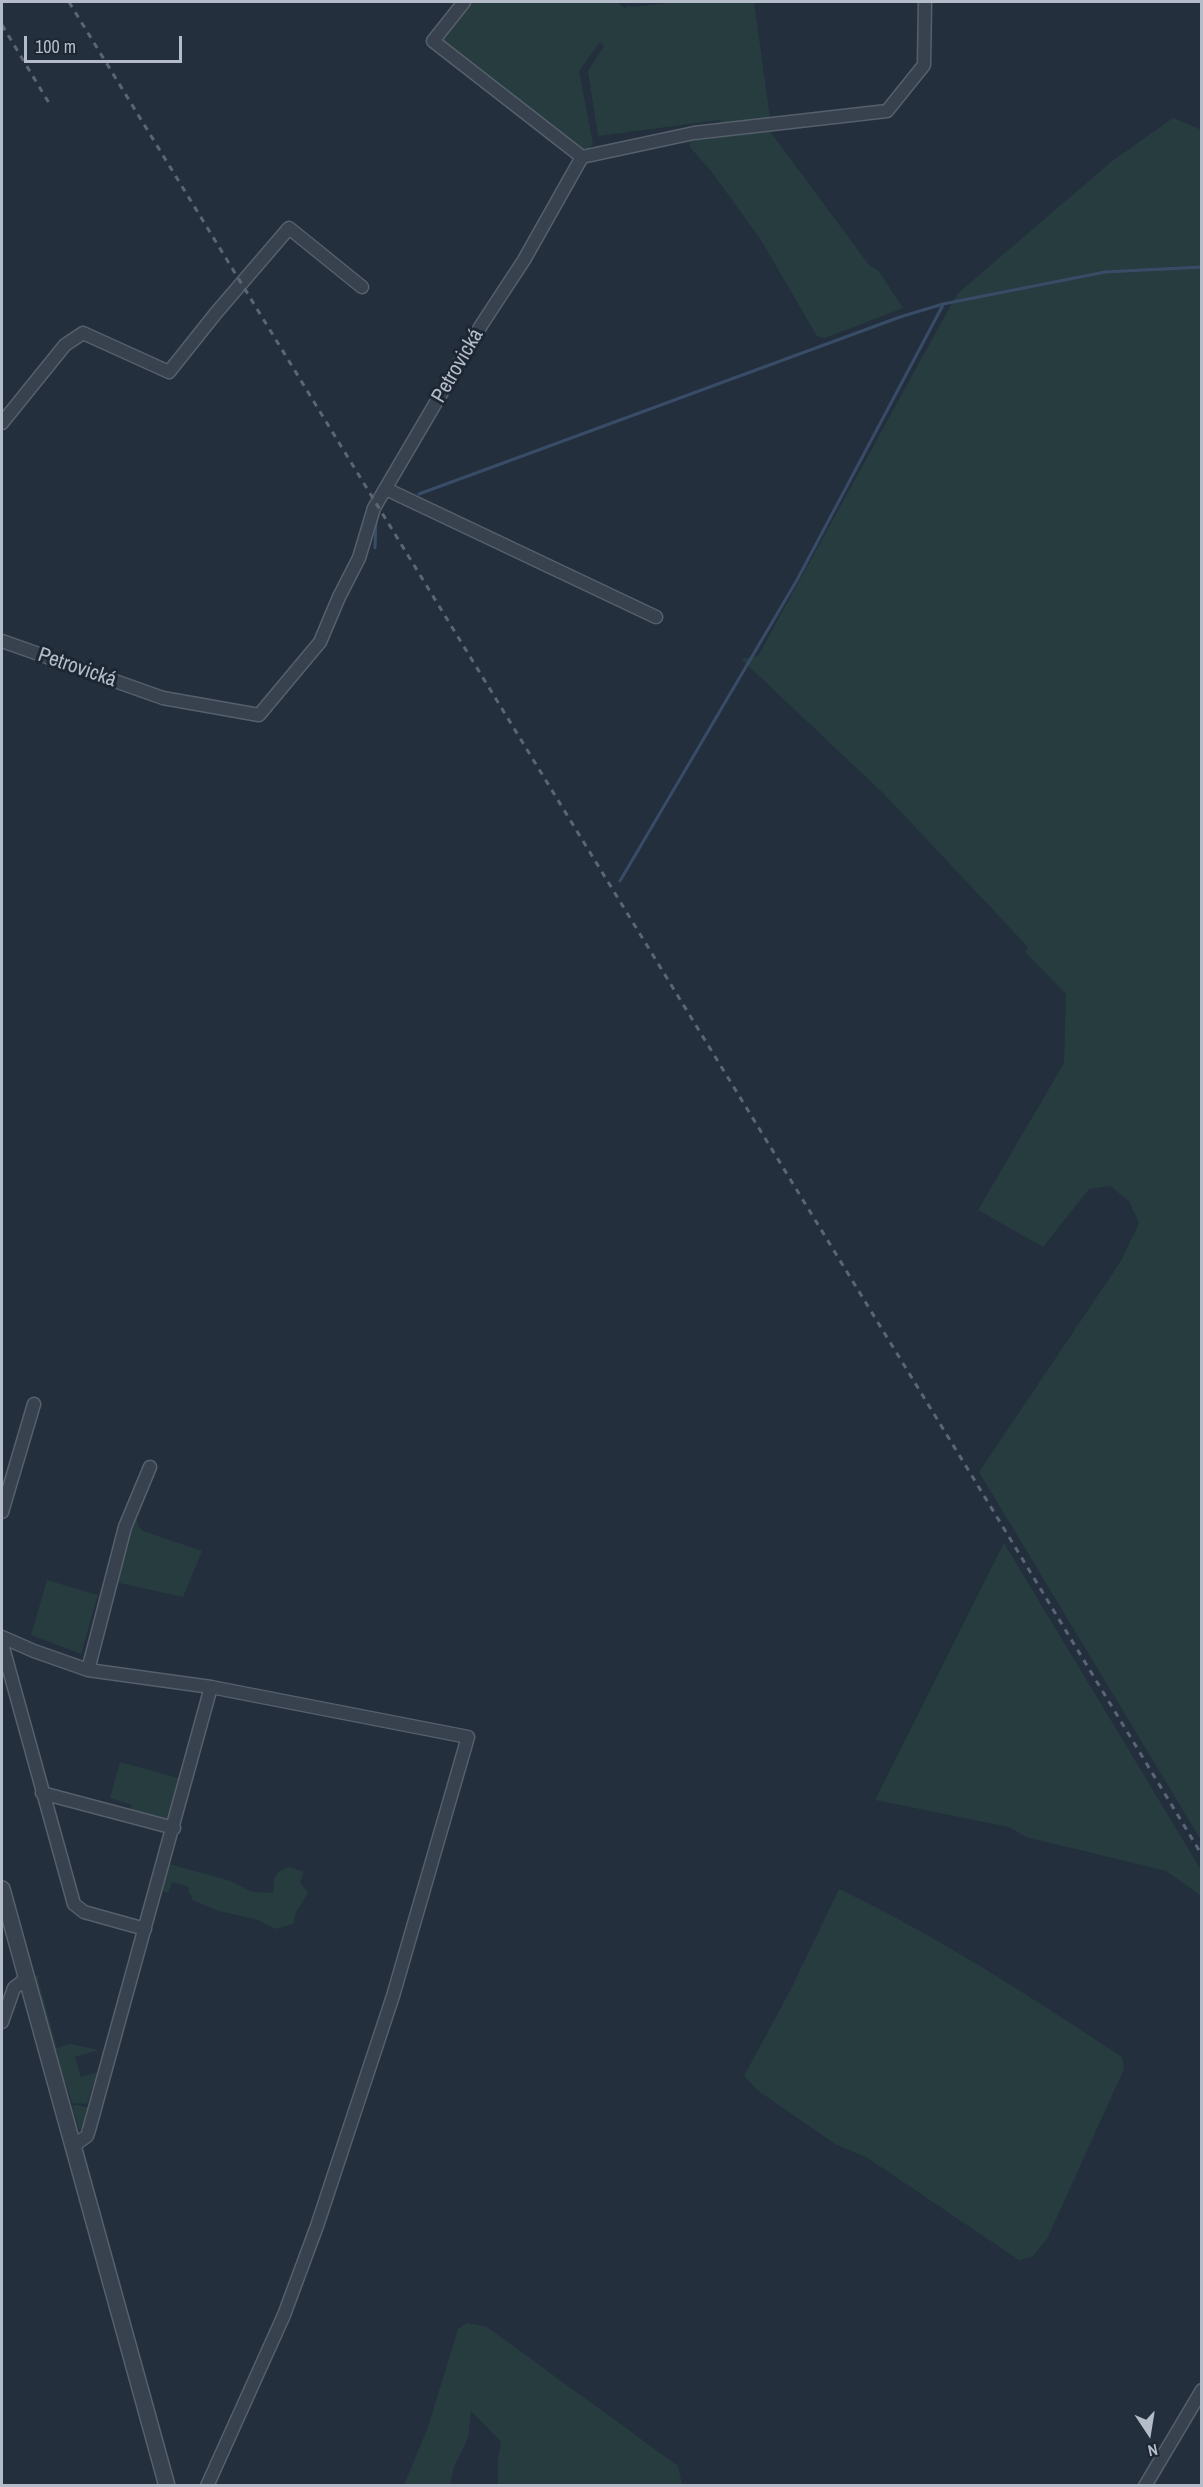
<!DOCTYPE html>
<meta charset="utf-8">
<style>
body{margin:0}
#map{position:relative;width:1203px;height:2487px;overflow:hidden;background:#242f3e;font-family:"Archivo Narrow",sans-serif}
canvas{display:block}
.frame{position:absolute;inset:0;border:3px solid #b4bcc9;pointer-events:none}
.north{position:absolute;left:1119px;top:2403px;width:60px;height:60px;-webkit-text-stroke:4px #1d2633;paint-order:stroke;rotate:168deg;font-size:16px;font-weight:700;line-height:24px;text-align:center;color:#b4bcc9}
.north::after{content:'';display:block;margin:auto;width:21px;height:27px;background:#b4bcc9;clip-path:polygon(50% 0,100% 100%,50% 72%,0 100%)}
.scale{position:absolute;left:24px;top:36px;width:158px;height:27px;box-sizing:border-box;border:3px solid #b4bcc9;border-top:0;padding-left:8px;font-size:18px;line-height:21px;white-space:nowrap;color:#b4bcc9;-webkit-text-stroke:4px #1d2633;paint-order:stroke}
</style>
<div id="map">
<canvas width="1203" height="2487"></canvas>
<div class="frame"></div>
<div class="north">N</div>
<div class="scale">100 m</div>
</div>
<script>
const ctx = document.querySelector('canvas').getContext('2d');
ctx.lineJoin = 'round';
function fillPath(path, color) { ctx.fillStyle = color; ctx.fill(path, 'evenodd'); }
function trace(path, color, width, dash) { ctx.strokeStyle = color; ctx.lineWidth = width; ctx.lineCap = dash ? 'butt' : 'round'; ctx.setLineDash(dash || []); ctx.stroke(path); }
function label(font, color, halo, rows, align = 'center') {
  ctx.font = font + ' "Archivo Narrow",sans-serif'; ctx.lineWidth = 6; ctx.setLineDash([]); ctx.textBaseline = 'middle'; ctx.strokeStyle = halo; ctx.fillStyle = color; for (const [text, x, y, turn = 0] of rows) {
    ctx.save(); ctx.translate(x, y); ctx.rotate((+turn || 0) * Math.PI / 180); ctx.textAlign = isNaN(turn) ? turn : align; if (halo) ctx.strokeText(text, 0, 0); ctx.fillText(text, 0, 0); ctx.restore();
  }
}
fillPath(new Path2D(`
 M472,2H616L625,8L628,5L631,7L680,2H754L770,118L721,125L720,120L598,136L588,71L604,46L600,42L579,71L593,144L584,154L442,40Z
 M1173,118L1202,130L1201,1840L979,1472L1121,1261L1139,1223L1129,1201L1110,1186L1089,1189L1043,1247L978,1210L1064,1063L1066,994L1025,952L1028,947L884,794L741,659L758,656L957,294L1111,162Z
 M769,130L869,265L878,270L903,308L825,338L817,336L761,240L711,171L689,146L691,141L748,134Z
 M136,1518L139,1527L143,1531L202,1551L183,1597L115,1582Z
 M1004,1543L1201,1870V1896L1166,1871L1026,1837L1009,1827L875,1800Z
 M47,1580L98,1595L81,1654L31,1635Z
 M120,1762L182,1779L169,1820L131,1811L132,1805L110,1798Z
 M169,1864L231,1881L252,1892L273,1893C275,1876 272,1873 290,1867L304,1872L300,1882L308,1893L296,1912L293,1924L276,1929L258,1920L219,1911L192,1900L191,1895L188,1893L189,1887L172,1882L168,1893L162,1891Z
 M839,1889C938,1936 1031,1997 1122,2057L1124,2069L1047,2239L1032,2257L1019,2260L866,2157L835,2144L757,2090L744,2076L790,1991Z
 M39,1975L38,1979L57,2048L70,2044L99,2050L75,2057L81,2077L98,2072V2067H103L100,2080H95L87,2104L72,2103L66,2083H62L33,1977Z
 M76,2105L91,2108L81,2130H79L72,2106Z
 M467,2323L487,2327L678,2466L682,2485H498V2458L501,2442L471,2411L468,2438L454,2467L450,2485H404L428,2427L458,2329Z`), '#263c3f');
trace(new Path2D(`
 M419,494L900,317L943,304L1105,272L1202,267
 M375,548L376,520
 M620,881L797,580L943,305`), '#394c67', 3);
const minor = new Path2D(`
 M464,2L433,41L582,157
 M2,423L65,345L83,333L169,372L216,313L289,228L362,287
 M386,489L656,617
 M2,641L163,698L259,715L320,642L339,597L359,558L374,508L482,324L524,260L582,157L694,133L887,111L924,65L925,2
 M2,1512L34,1404
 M2,1637L34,1651L88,1670L211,1687L468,1737L393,1996L317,2226L284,2315L207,2486
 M2,1644L74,1904L84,1912L145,1929
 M88,1670L125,1527L150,1467
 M42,1793L174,1828
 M2,2022L14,1988L27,1978
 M73,2146L87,2136L89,2130L211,1687
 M1145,2486L1202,2390`);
const tertiary = new Path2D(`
 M2,1889L167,2486`);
trace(minor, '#565f6c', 15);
trace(tertiary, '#565f6c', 18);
trace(minor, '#38414e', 12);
trace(tertiary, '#38414e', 15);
trace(new Path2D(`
 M69,2L972,1476L1202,1855
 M2,25L49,103`), '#5a6575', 3, [6, 6]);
label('21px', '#b4bcc9', '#1d2633', [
 ["Petrovická",458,366,-60],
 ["Petrovická",77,668,19]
]);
</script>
